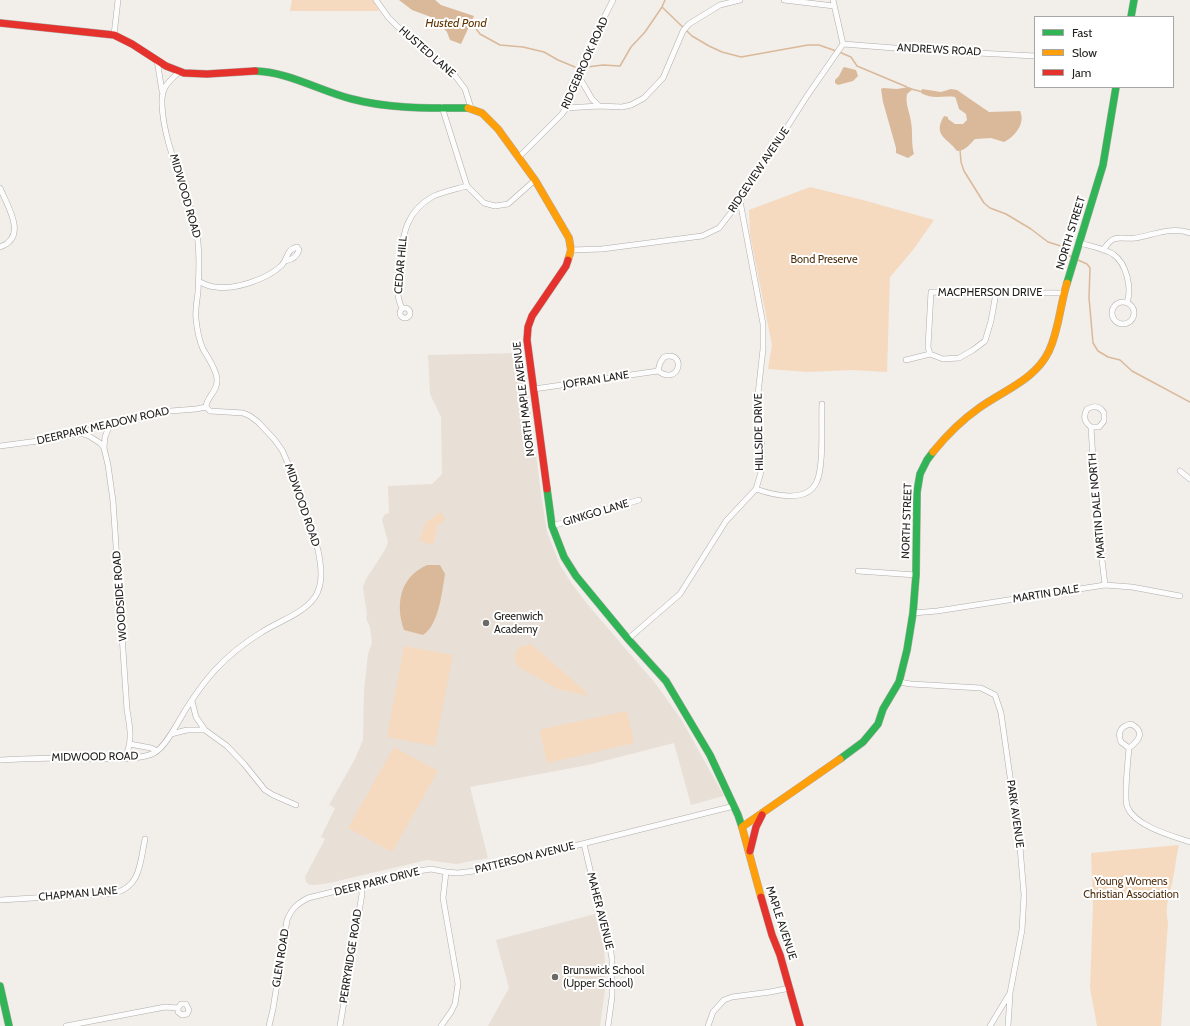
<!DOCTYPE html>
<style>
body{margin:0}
#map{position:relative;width:1190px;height:1026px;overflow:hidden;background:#f2eeea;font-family:Cabin,sans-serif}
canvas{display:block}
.legend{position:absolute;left:1034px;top:16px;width:140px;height:72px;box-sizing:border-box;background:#fff;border:1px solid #a7a7a5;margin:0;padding:5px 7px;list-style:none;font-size:12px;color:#24221f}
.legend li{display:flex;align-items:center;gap:8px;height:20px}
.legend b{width:20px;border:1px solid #a7a7a5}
</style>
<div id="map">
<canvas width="1190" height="1026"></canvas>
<ul class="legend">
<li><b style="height:5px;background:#30b455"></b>Fast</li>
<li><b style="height:5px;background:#ff9f0a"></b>Slow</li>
<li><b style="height:5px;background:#e5322d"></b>Jam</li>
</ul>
</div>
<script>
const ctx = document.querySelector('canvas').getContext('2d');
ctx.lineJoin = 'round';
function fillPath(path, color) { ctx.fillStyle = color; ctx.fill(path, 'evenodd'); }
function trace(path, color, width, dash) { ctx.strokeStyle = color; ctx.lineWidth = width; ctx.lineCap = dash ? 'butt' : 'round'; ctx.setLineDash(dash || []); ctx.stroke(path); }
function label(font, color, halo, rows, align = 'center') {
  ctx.font = font + ' Cabin,sans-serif'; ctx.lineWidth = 4; ctx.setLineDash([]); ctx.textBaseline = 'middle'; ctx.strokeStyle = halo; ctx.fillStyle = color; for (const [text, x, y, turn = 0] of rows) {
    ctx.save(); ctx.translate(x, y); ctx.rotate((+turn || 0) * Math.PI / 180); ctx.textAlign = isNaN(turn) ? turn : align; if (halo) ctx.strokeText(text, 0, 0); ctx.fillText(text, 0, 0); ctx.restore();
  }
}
fillPath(new Path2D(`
 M523,353L541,494L547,532L560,565L572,584L588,605L655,683L681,719L724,796L691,805L674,743L588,765L470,787L488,858L456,864L427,860L329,883L316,885H310L306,882L305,877L325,839L321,837L335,808L329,805L355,759L363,740L364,691L368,654L372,643L370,627L366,618L367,614L363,587L366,579L385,550L388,542L382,520L384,515L389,513L388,486L432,484L442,474L441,417L430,394L428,355Z
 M595,914L604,947L605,966V990L600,1026H488L509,988L496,940Z`), '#e8dfd6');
fillPath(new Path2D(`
 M292,0H373L379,11H290Z
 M810,187L863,200L934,220L913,250L890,277L887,372L851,370L808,372L768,369L772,345L750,235L749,210Z
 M441,512L446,520L438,525L433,545L419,541L426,522Z
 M531,644L585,691L587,694V696L558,689L520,668L515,661V653L520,647Z
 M404,646L453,655L435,746L387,737Z
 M627,711L634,743L547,763L540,732L542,729Z
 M394,747L438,771L392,852L348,828Z
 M1179,845C1176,857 1175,868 1173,879C1170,895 1164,907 1168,922L1161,1026H1097L1090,988L1093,905L1091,853Z`), '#f5dac0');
fillPath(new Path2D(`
 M399,0H435L441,5L474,16L461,44L450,40L447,32L438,22L431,17L412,10Z
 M844,67L856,70L858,76L853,81L838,85L835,83V80L839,76L843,68Z
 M909,87L913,89L907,94C905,105 910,112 911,122C913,133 911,144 914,154L908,158L896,153V148L883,102L881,89L883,88L897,89Z
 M922,89L941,92L951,89L957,90L989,112L1020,111C1026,124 1014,137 1004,142L991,138L975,139C969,145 965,151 957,151C948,138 932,136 944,116L948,117V119L955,124H963L967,120L966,114L959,109L956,99L955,97C942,95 934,100 921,93Z
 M427,565H440L445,574C442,592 439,625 423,635L404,630C395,604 400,577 427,565Z`), '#dab99a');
trace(new Path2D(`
 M662,7L692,36L709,46L722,52L741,57L808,45H819L836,51
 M469,22H471L480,34L500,45L523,47L544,52L558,60L575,67
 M839,52L851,57L857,66L907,87
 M587,67L603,65L620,66L631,47L645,32L662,7L665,0
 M911,89L923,92
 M960,150L961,162L964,171L984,203L990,208L1006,214L1031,229L1048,242L1064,247L1067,255L1073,257
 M1078,260L1087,264L1090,268L1089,298L1091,320L1093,343L1098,351L1108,357L1120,360L1132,371L1190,402`), '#dab99a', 1.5);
const street = new Path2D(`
 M376,0L388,17L400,29L453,73L465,89L471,108
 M784,0L834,6
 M114,35L118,0
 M843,44L920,50L1035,56
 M157,60L162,91
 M578,75L592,99L599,106
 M442,107L467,186L484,203L495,206L508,204L535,180
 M566,108L599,106L622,107L631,105L644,98L663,78L683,31L689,24L720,5L740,0
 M519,157L562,114L566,108L591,43L613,0
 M0,188C8,207 28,237 0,247
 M1080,243C1090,246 1103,248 1113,254C1127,264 1132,288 1127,303
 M571,250L602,249L702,236L719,228L740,201L807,96L843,44L833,0
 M1103,250C1106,246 1109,241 1114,239C1120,237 1129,239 1135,238C1154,235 1172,226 1190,233
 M198,281C204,284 209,287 216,287C235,290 268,279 282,265C288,258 286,250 297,247L299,250C297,257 292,260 285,261
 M1112 313a11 11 0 1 1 22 0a11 11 0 1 1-22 0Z
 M400 313a5 5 0 1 1 10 0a5 5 0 1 1-10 0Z
 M402,308C395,294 398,281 399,266C403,237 404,213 432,197C441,192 457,189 467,186
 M930,354L928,347L931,292L1064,293
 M906,360L930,354L943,359L959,358L973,350L985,341L991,321L996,293
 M534,389L658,371C680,387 687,350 664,357L660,363L658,371
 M1091,427H1099L1104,421V413C1100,406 1094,405 1087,409C1083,416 1084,422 1091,427L1096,509L1105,585
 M80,433L89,436L100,443L104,448L108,465L113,501L127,710C130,727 133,741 125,758
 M0,446L53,439L80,433L122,420L158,412L196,409L206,407
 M104,448L105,437L110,424
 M1180,471L1190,479
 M756,489C773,495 808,504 817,481C824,465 821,424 822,404
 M552,526L639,500
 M858,571L916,575
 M913,613L937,611L1105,585L1132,587L1180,596
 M628,639L680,594L726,521L756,489L761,472L762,447L757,403L763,349V324L740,201
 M899,682L911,684L981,688L995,695L1001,713L1020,847L1024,895L1022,930L1010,993L990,1026
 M192,701L196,717L205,730L227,746L244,764L265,790L273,795L296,805
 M1131,724C1145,731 1140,740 1129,748L1121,742C1117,732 1121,726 1131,724Z
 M171,734L187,730H205
 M130,744L151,748L157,751
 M1129,748C1128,760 1124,796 1127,806C1134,826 1172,836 1190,842
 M0,760C22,759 45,758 67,758C88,758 137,762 154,753C166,747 179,720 186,709C195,695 204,682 215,670C229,655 244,643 262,632C279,621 303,614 315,597C324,583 321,565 318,550L290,468L282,450L274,439L258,422L250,416L243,413L210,411L206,407C206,397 218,392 217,379C216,368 208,358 203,349C199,340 197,329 196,319C195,310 197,301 198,292C199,271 200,249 196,228C187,187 164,148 162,105C161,88 167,83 179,72
 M584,844L601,916L608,936L612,959V997L608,1026
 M0,900L115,893C141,886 140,862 145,839
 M66,1026L165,1007L178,1008L181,1004H186L189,1010L187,1014L182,1015L178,1012V1008
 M269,1026L273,1009L287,920C292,908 297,904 308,898L413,872L431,869L446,872
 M340,1026L362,894L361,886
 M441,1026L451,1012L455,1004L458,984L443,898L446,872L458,873L474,871L734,806
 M708,1026L713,1012L724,1000L732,997L770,992L790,988
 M1008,1026L1010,995`);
const fast = new Path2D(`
 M1131,17L1134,0
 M255,71C289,72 320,91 352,99C390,109 429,108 468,108
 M1067,283L1103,165L1116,87
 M547,489L552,526L564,557L576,576L628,639L666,681L710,755L738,815L742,827
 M840,759L863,742L878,724L883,709L899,682L907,650L913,613L916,575L917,492L920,474L927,460L933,452
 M0,986L9,1026`);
const slow = new Path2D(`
 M468,108L482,113L498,129L535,180L569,238L571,250L568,260
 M933,452C946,436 962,420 979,408C1004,390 1035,380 1049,351C1059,330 1060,305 1067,283
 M761,897L742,827L840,759`);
const jam = new Path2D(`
 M0,23L114,35L132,44L166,66L184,73L207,74L255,71
 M547,489L527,340L528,327L532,316L566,266L568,260
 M750,851L756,827L762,815
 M761,897L772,935L780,955L800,1026`);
trace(street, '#afadaa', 6);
trace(fast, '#afadaa', 8);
trace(slow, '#afadaa', 8);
trace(jam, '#afadaa', 8);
trace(street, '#fdfcfc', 5);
trace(fast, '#30b455', 7);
trace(slow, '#ff9f0a', 7);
trace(jam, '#e5322d', 7);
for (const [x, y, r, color] of [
 [486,623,4,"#6c6966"],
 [555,977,4,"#6c6966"]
]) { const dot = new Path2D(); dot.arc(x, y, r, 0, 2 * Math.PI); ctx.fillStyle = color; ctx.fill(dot); trace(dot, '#fff', 1.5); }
label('11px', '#24221f', '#fff', [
 ["ANDREWS ROAD",939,50,3],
 ["HUSTED LANE",427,52,41],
 ["RIDGEBROOK ROAD",585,63,-66],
 ["RIDGEVIEW AVENUE",759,170,-56],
 ["MIDWOOD ROAD",185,196,74],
 ["NORTH STREET",1071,233,-73],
 ["CEDAR HILL",401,265,-85],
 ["MACPHERSON DRIVE",990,293],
 ["JOFRAN LANE",596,380,-9],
 ["NORTH MAPLE AVENUE",524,399,-97],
 ["DEERPARK MEADOW ROAD",103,426,-13],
 ["HILLSIDE DRIVE",759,432,-91],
 ["MIDWOOD ROAD",302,505,71],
 ["MARTIN DALE NORTH",1097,506,-95],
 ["GINKGO LANE",596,513,-17],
 ["NORTH STREET",907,521,-88],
 ["MARTIN DALE",1046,594,-9],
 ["WOODSIDE ROAD",120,596,-94],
 ["MIDWOOD ROAD",95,757,-1],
 ["PARK AVENUE",1015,814,82],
 ["PATTERSON AVENUE",525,858,-14],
 ["DEER PARK DRIVE",377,882,-14],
 ["CHAPMAN LANE",78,894,-5],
 ["MAHER AVENUE",600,911,76],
 ["MAPLE AVENUE",781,923,72],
 ["PERRYRIDGE ROAD",351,956,-81],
 ["GLEN ROAD",281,958,-81]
]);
label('11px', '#4d2e0c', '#fff', [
 ["Bond Preserve",824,260],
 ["Young Womens",1131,882],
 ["Christian Association",1131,895]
]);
label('11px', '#24221f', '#fff', [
 ["Greenwich",494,617],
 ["Academy",494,630],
 ["Brunswick School",563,971],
 ["(Upper School)",563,984]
], 'left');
label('italic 12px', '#603500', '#fff', [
 ["Husted Pond",456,23]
]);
</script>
